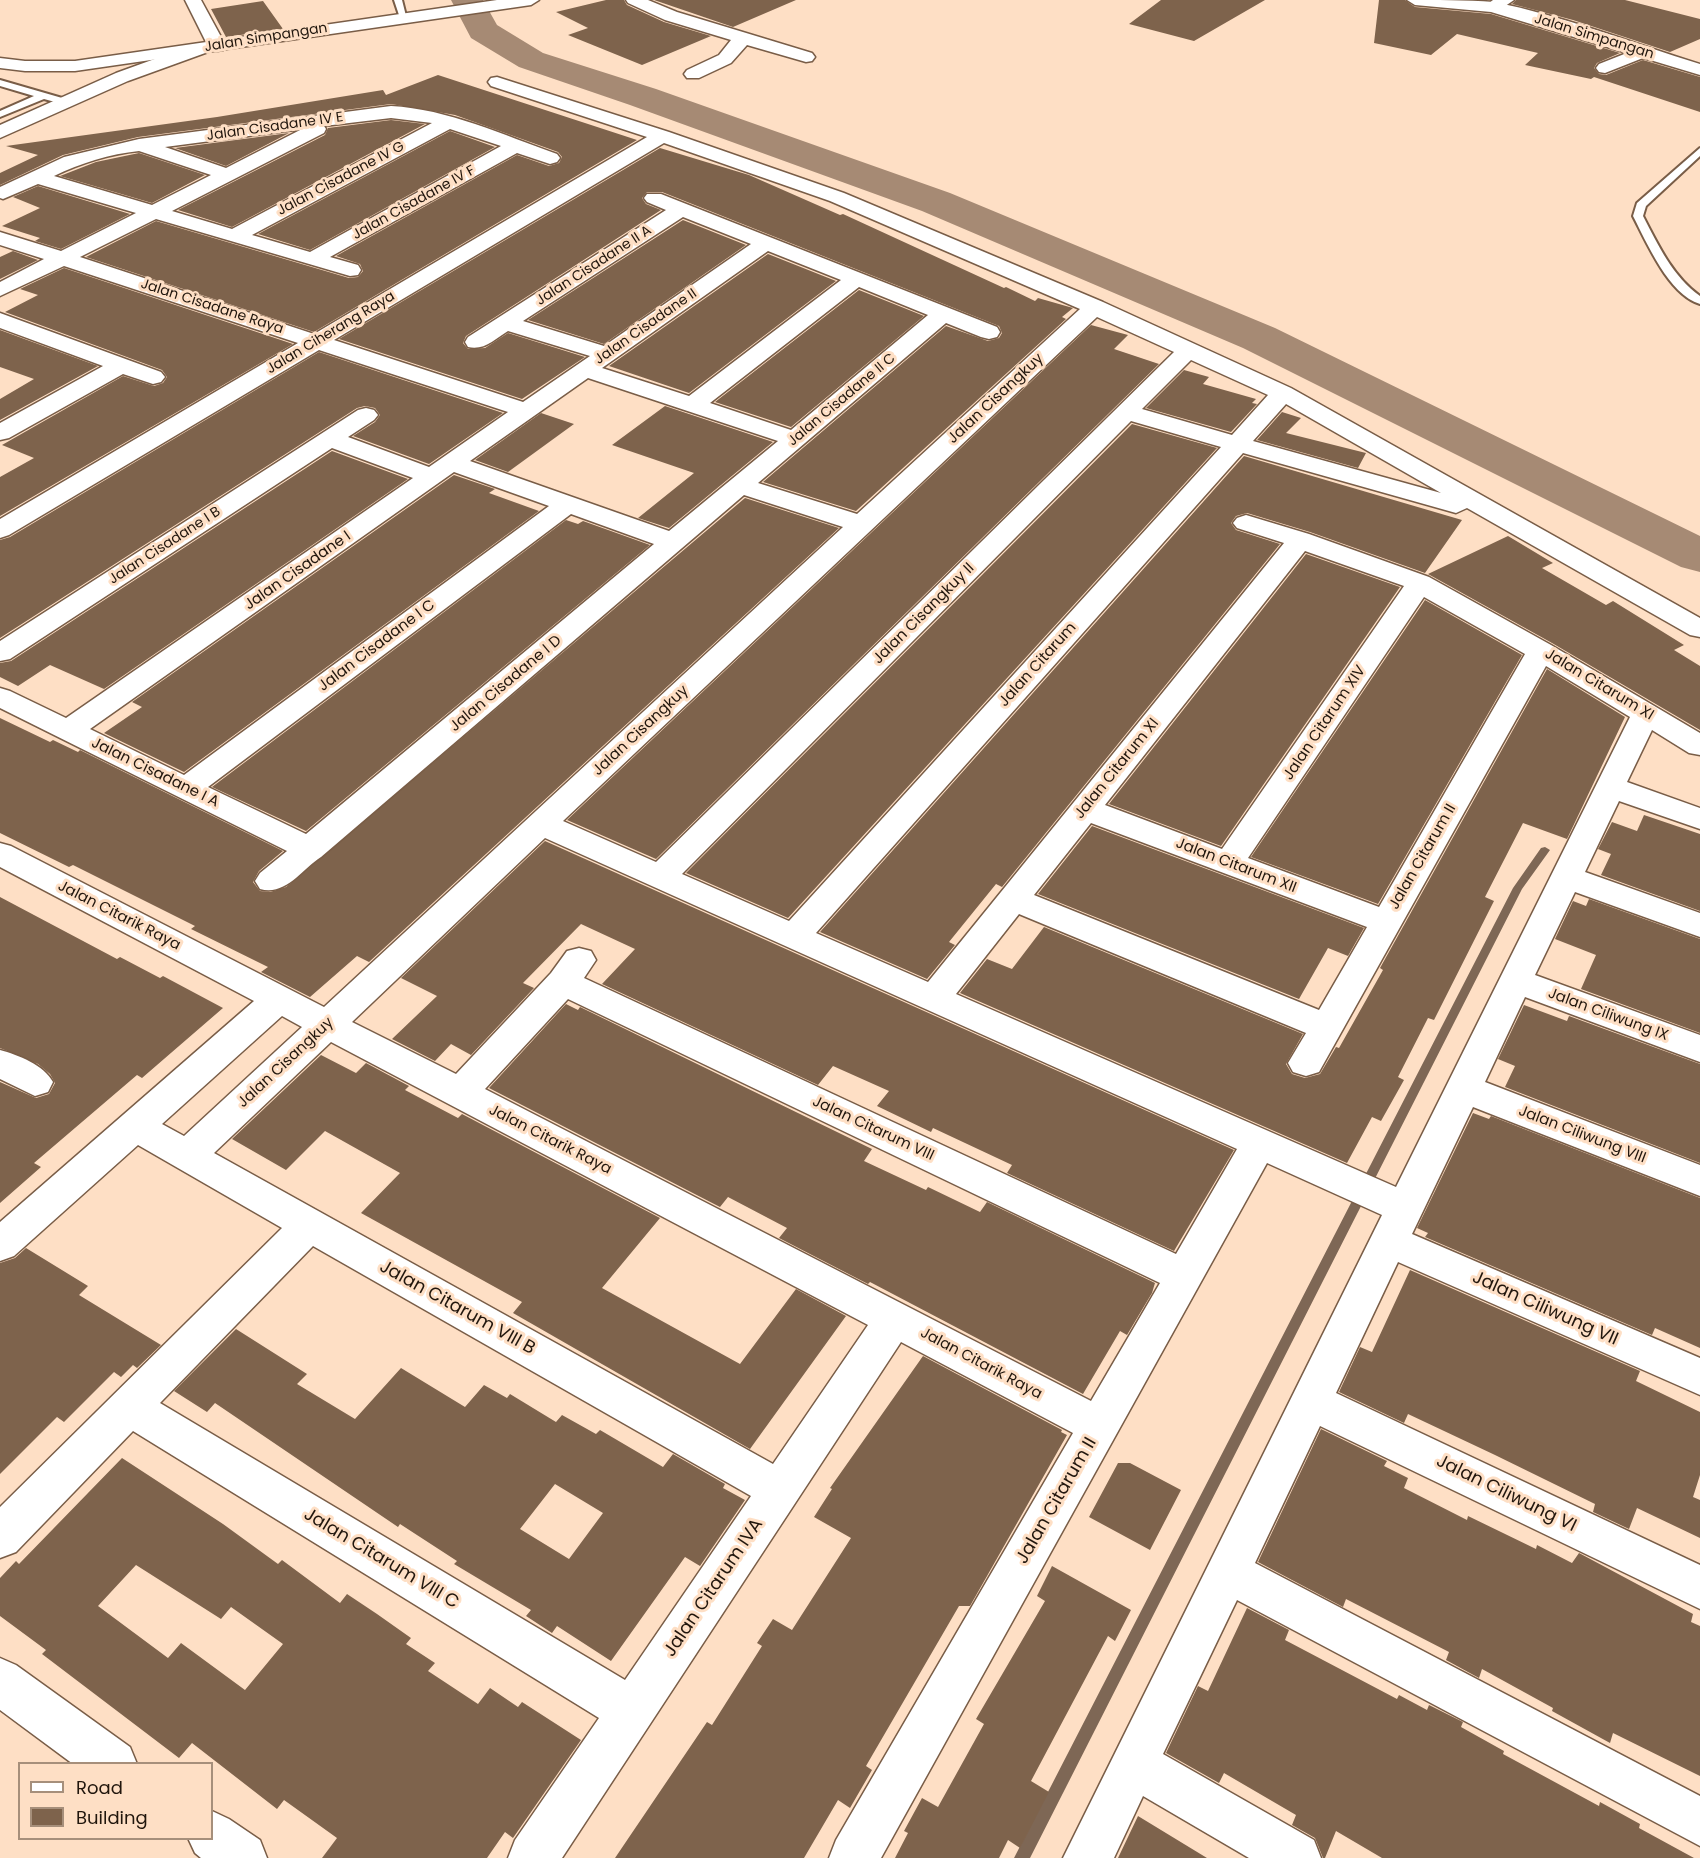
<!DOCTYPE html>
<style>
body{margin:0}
#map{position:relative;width:1700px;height:1858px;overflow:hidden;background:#fedfc5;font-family:Poppins,sans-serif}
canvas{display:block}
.legend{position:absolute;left:18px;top:1762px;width:195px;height:78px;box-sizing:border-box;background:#fedfc5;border:2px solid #a68f7b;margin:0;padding:8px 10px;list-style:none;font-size:18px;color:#21160d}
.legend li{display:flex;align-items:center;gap:12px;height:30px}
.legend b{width:30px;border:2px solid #a68f7b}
</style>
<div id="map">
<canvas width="1700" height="1858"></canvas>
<ul class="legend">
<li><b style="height:8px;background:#fff"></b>Road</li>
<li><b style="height:16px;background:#7e634c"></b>Building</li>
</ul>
</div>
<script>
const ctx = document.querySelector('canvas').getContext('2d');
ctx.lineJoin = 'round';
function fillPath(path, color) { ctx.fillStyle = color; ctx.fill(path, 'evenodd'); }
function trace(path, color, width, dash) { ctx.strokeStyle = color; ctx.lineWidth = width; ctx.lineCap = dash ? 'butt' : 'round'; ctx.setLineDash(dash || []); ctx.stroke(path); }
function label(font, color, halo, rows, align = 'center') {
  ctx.font = font + ' Poppins,sans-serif'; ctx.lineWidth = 6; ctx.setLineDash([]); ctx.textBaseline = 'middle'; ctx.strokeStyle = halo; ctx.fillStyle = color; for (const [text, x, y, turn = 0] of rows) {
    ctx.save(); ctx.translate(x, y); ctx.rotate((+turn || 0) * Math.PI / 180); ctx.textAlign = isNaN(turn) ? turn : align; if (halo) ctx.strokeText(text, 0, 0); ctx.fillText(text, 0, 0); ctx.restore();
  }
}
fillPath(new Path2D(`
 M1545,847L1550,850L1522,889L1030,1858H1014L1513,888L1541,848Z`), '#7e6755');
fillPath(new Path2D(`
 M451,0H483L497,25L543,53L656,89L950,193L1275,328L1700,536V572L1681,567L1243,348L922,211L630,105L519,67L471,38Z`), '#a68a74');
fillPath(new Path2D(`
 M606,0H624L627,5L664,22L711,36L642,65L568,35L588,28L556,12Z
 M654,0H796L733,27Z
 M1161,0H1265L1194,41L1129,24Z
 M1379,0H1405L1415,7L1491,14L1620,53L1597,63L1594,68L1599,74L1606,75L1643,60L1700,77V112L1594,77L1591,79L1525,65L1538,53L1457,34L1431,55L1374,43Z
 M1516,0H1625L1700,19V39L1670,52L1573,20L1512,4Z
 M263,1L283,29L226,37L211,9Z
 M438,75L637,140L314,332L86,257L156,221L349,278L358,277L363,271L360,264L336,256L517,155L549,166L559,163L562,157L558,152L455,115L391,104L138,137L63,155L0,185V173L38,155L6,146L217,117L383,90L386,95Z
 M391,120L425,124L232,227L178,210L325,135L328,128Z
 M450,131L495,147L310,250L258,234Z
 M289,133L226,166L175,148Z
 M660,148L749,175L840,215L843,214L1004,288L1006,287L1035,301L1038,298L1073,308L1062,317L1066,319L856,511L763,482L946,326L988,341L999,338L1002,333L999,326L662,192H647L642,198L646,204L661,210L466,336L463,343L468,349L485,348L508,333L585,357L522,399L339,339Z
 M139,153L205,175L152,203L60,176L96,162Z
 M38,186L130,214L61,249L35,241L40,238L2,226L40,208L13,197Z
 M683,220L746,245L604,344L528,320Z
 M13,251L38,260L0,279V257Z
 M768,254L836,281L689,393L609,366Z
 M64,268L293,344L0,516V477L34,458L2,445L123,376L154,386L163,383L167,377L162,370L5,312L38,295L20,289Z
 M859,290L924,316L791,427L715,402Z
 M1091,325L1128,335L1114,349L1159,364L656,859L567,820Z
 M0,330L98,366L0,420V399L34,379L0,367Z
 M319,352L503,413L429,464L353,436L375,422L380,415L375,408L365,406L357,408L0,638V540L10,537Z
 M1184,370L1209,377L1203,384L1256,399L1252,403L1257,404L1231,432L1146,408Z
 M665,406L773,442L669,528L638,518L694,473L612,445Z
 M1282,412L1301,418L1286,433L1366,453L1358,468L1257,440Z
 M541,413L574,424L508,472L475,460Z
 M1132,424L1217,448L788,918L686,873Z
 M332,451L408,479L104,689L50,665L18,686L0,677V663L11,661Z
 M1244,456L1462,520L1425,573L1310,532L1247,513L1236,516L1231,523L1236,530L1280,544L1002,887L996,884L949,942L955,945L927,979L820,932Z
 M454,475L495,489L489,493L539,511L184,772L104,733L142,707L132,702Z
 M745,498L839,528L369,962L357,956L310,997L261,972L268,967L191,929L195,926L73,865L69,867L0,833V718L50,742L53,740L78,752L80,750L283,851L259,871L253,882L260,891L270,892L286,887Z
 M566,520L578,524L583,521L650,545L306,831L212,787Z
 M1508,536L1553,563L1542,568L1606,605L1613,601L1684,645L1674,650L1700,666V730L1552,643L1428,574Z
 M1306,554L1400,587L1221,846L1109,804Z
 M1425,600L1522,655L1378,904L1251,857Z
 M1547,669L1625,717L1567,839L1523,823L1485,897L1494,901L1434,1020L1428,1018L1398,1077L1404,1080L1381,1121L1372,1117L1347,1163L960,993L987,959L1012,969L1044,927L1303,1034L1286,1064L1292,1074L1305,1078L1320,1074L1336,1047L1339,1048L1383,970L1380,968Z
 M1644,815L1700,834V911L1601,875L1611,854L1598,849L1612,822L1637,831Z
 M1092,826L1364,928L1348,956L1328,948L1299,999L1038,894Z
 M545,841L1234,1150L1174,1251L1007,1173L1012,1165L933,1128L931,1132L877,1106L889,1091L833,1066L818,1085L602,984L635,949L581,924L523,983L534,988L471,1055L451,1044L435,1061L392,1039L437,996L401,978Z
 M0,897L117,959L120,957L160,978L163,976L223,1008L142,1078L137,1075L34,1163L41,1167L0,1203V1082L36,1098L49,1094L55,1083L50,1074L38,1064L0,1048Z
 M1589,899L1700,939V1033L1581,989L1596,955L1555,939L1573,901L1586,906Z
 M566,1004L578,1010L580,1007L872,1149L864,1161L926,1190L928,1187L980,1212L987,1202L1155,1283L1152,1293L1127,1335L1120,1331L1083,1394L870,1282L868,1284L779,1238L787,1228L728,1197L720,1207L489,1088Z
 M1524,1005L1567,1021L1569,1016L1700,1064V1163L1505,1087L1515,1066L1498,1059Z
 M321,1055L356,1073L366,1063L409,1086L405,1090L458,1118L462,1114L660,1218L602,1288L740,1364L796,1289L846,1316L750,1449L513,1313L522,1302L361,1213L400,1173L325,1131L286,1170L232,1139Z
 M1473,1113L1489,1119L1491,1116L1700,1198V1348L1655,1328L1652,1335L1425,1237L1428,1233L1417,1228Z
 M26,1248L88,1286L79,1295L161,1345L137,1368L133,1365L121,1377L114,1372L64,1422L57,1417L0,1474V1263L15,1258Z
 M1410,1270L1640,1371L1636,1381L1700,1412V1475L1693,1497L1700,1500V1538L1637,1508L1629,1529L1593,1512L1595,1504L1495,1455L1408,1414L1404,1423L1339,1392L1360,1347L1372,1352Z
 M236,1329L307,1374L297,1384L355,1419L401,1368L465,1407L484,1385L507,1398L510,1394L556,1422L562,1415L596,1434L600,1430L663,1467L673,1454L725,1484L723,1488L745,1500L700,1566L685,1557L611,1661L557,1626L552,1633L526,1616L531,1610L454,1564L457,1561L400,1524L398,1527L215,1403L207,1412L174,1391ZM555,1484L603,1513L569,1559L520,1529Z
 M923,1356L1062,1430L1061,1432L1067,1435L970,1606H959L866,1766L872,1770L850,1808L838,1800L804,1858H615L707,1722L712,1725L762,1646L757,1643L773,1619L792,1630L851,1538L814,1517L832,1489L830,1488Z
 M1321,1429L1387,1461L1384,1466L1408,1478L1404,1488L1467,1520L1468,1516L1536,1549L1537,1545L1572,1563L1579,1553L1693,1614L1691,1622L1700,1626V1776L1613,1733L1610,1743L1552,1711L1553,1708L1482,1669L1479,1678L1446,1660L1449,1652L1346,1599L1343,1607L1258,1562Z
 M122,1458L223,1524L278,1564L282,1560L340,1603L347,1594L377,1614L411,1638L406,1644L435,1663L428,1671L478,1704L490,1688L518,1707L522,1702L581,1740L513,1838L505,1832L487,1858H322L337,1838L284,1800L277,1809L192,1743L179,1758L42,1654L46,1650L0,1616V1578L16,1561L19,1564ZM136,1565L221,1619L231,1607L283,1644L245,1690L181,1643L168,1658L98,1606Z
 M1118,1463H1130L1181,1490L1150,1550L1089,1517Z
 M1052,1566L1131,1610L1115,1641L1108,1636L1031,1781L1049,1792L1020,1848L1008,1840L999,1858H895L908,1833L904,1831L922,1798L938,1807L984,1724L976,1719L1045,1601L1037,1596Z
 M1247,1608L1289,1630L1285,1640L1397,1699L1399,1695L1427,1710L1429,1705L1463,1722L1461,1727L1504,1751L1503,1754L1599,1806L1600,1802L1640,1824L1639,1828L1694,1858H1382L1336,1831L1325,1858H1323L1315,1838L1292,1825L1296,1815L1224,1773L1219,1783L1166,1753L1198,1686L1208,1691Z
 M1138,1816L1207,1858H1118Z`), '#7e634c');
const service = new Path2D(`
 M394,0H402L407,20L400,18Z
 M0,80L69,100L71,102L66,105L44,99L0,117V111L34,96L0,86Z
 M1700,148V156L1646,206L1643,216C1658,245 1673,277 1700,296V304C1669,295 1647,243 1633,216L1637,203Z`);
const minor = new Path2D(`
 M185,0H201L226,46L223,50L217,51L210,49L208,52L128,81L0,138V125L116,73L196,44H207Z
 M626,0H648L677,12L812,53L815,57L812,61L806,62L747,45L731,63L699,78H687L684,74L687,70L719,55L731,40L665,20L628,3Z
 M1493,0H1514L1498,11H1486L1484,7Z
 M1642,47L1648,48L1651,52L1648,56L1605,73L1599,72L1596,68L1599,64Z
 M497,77L669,132L844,193L1103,302L1291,388L1700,618V637L1690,635L1467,508L1456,513L1243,453L816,933L928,982L1284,543L1237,528L1233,523L1237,518L1246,515L1309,534L1429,577L1551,645L1700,733V755L1689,753L1652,730L1627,782L1700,808V829L1619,801L1585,872L1700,913V937L1575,892L1535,975L1700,1035V1062L1525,997L1485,1082L1700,1165V1196L1473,1107L1412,1234L1700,1358V1395L1398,1262L1336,1393L1700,1565V1609L1320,1426L1255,1563L1700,1796V1846L1237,1600L1163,1754L1314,1840L1321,1858H1249L1143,1796L1114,1858H1063L1382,1215L1267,1163L881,1858H829L836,1840L1073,1433L901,1342L562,1858H508L515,1840L599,1718L133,1431L16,1552L0,1558V1507L282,1228L138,1145L14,1256L0,1261V1222L254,1001L0,867V843L11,846L324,1007L843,527L744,495L321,857C301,870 286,896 260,889L255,881L260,873L287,851L0,708V688L10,691L66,718L413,478L332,448L10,659L0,661V641L358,410L366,408L374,410L378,415L374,420L348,437L429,467L508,412L319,350L9,535L0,538V519L298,343L64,266L0,296V282L44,259L0,245V232L61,251L136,213L38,184L3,199L0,198V187L64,157L139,139L391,106C448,109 503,135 557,154L560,158L557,162L550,164L517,153L330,257L358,265L361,270L358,275L350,276L156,219L80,257L314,334L647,137L491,86L488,82L491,78ZM391,118L432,123L232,229L172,211L324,133L326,129L324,126ZM302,129L226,168L165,147ZM450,129L501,146L310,252L252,235ZM664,143L830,201L1080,309L857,514L758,483L946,323L981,337L989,339L997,337L1000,332L997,327L661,194H647L644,198L647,202L666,210L468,337L465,342L468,347C484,351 495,339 508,331L590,356L523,402L334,340ZM139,151L211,175L152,205L54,176C81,163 110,154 139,151ZM683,217L751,244L604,346L523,321ZM768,251L841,280L689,396L602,368ZM859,287L928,315L791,430L710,403ZM1097,317L1174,352L656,862L563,821ZM1191,360L1268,395L1232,435L1142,409ZM588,378L778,441L669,531L470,461ZM1286,404L1441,493L1253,441ZM1131,421L1221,447L789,921L682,874ZM454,472L549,506L184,775L90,729ZM571,514L654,544L306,834L208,787ZM1305,551L1404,586L1222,849L1105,805ZM1424,597L1525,654L1379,907L1248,858ZM1546,666L1630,717L1396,1187L956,994L1019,914L1306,1033L1288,1063L1293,1072L1306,1076L1319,1072ZM1091,823L1367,927L1319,1010L1034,895ZM545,838L1237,1149L1176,1254L584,978L596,960L591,951L579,948L567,951L551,973L456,1074L352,1022ZM568,999L1160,1283L1091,1401L485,1089ZM282,1016L302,1027L184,1136L162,1124ZM331,1042L868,1325L773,1464L214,1153ZM313,1246L751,1496L625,1680L160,1403Z
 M0,313L161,372L165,377L161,382L153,384L123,374L9,438L0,440V423L103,366L0,328Z
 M0,1050C18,1055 44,1065 53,1082L48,1092L35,1096L0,1079Z
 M0,1658L16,1665L130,1747L137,1764H73L0,1710Z
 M212,1811L229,1819L260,1840L267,1858H201L195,1853L188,1838H212Z`);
const tertiary = new Path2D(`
 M497,0H539L531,5L75,71H25L0,68V58L25,61H75Z
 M1407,0C1435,0 1466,0 1494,2C1564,16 1632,43 1700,64V75L1491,12L1415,5Z`);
trace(service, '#795d47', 4);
trace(minor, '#795d47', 3);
trace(tertiary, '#795d47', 3);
fillPath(service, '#fff');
fillPath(minor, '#fff');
fillPath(tertiary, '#fff');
label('14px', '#21160d', '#fedfc5', [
 ["Jalan Simpangan",1594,37,17],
 ["Jalan Simpangan",266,38,-9],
 ["Jalan Cisadane IV E",275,127,-8],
 ["Jalan Cisadane IV G",341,179,-28],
 ["Jalan Cisadane IV F",414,203,-29],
 ["Jalan Cisadane II A",594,266,-33],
 ["Jalan Cisadane Raya",212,307,18],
 ["Jalan Cisadane II",646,327,-35],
 ["Jalan Ciherang Raya",331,333,-31],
 ["Jalan Cisadane II C",842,400,-40],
 ["Jalan Cisadane I B",165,546,-33]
]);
label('15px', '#21160d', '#fedfc5', [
 ["Jalan Cisangkuy",996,399,-43],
 ["Jalan Cisadane I",298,571,-35],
 ["Jalan Cisangkuy II",924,614,-45],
 ["Jalan Cisadane I C",377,646,-37],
 ["Jalan Citarum",1038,665,-48],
 ["Jalan Cisadane I D",506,684,-40],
 ["Jalan Citarum XI",1599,685,31],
 ["Jalan Citarum XIV",1325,723,-56],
 ["Jalan Cisangkuy",641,731,-43],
 ["Jalan Citarum XI",1117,769,-51],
 ["Jalan Cisadane I A",155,773,26],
 ["Jalan Citarum II",1423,857,-60],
 ["Jalan Citarum XII",1236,866,21],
 ["Jalan Citarik Raya",119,916,27],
 ["Jalan Ciliwung IX",1608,1015,20],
 ["Jalan Cisangkuy",286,1063,-43],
 ["Jalan Citarum VIII",873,1129,25],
 ["Jalan Ciliwung VIII",1582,1135,21],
 ["Jalan Citarik Raya",550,1140,27],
 ["Jalan Citarik Raya",981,1364,28]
]);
label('18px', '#21160d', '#fedfc5', [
 ["Jalan Citarum VIII B",457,1308,29],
 ["Jalan Ciliwung VII",1545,1309,24],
 ["Jalan Ciliwung VI",1506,1494,26],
 ["Jalan Citarum II",1057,1501,-60],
 ["Jalan Citarum VIII C",381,1559,31],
 ["Jalan Citarum IVA",714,1588,-56]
]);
</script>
